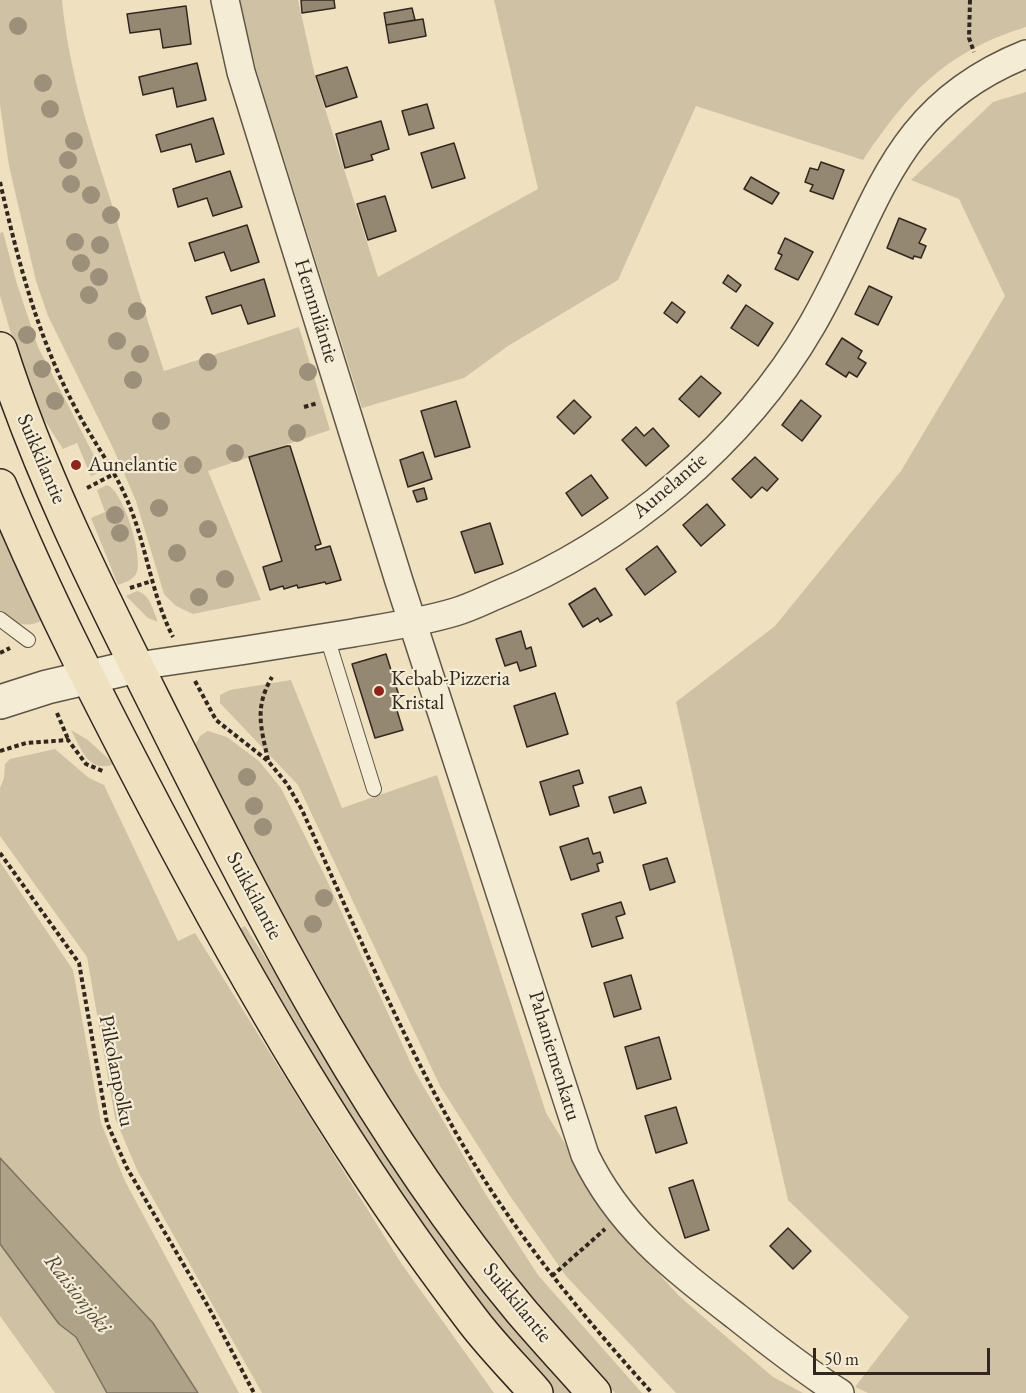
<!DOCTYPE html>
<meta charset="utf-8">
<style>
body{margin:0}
#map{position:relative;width:1026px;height:1393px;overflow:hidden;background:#efe1c0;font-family:"EB Garamond",serif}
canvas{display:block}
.scale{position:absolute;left:813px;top:1348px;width:177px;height:27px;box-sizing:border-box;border:3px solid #31271e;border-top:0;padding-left:8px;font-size:18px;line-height:21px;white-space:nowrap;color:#31271e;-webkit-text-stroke:4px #f5ecd6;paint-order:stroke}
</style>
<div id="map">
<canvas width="1026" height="1393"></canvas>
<div class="scale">50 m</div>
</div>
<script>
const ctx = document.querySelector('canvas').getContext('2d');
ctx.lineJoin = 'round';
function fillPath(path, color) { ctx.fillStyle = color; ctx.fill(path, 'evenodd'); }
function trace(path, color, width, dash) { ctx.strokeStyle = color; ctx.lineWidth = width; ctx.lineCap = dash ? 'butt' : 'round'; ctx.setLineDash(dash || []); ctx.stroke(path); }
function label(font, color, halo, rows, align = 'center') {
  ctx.font = font + ' "EB Garamond",serif'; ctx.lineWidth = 4.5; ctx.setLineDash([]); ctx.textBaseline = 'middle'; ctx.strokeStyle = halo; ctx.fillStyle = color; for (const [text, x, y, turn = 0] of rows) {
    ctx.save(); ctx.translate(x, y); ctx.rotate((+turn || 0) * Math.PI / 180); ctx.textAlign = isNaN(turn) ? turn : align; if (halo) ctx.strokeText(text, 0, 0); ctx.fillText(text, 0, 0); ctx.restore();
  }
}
fillPath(new Path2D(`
 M0,0H62C68,65 88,130 108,192C126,251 144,311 164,371L299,327L330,430L208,471L261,600L193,614L176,606L164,594L136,501L114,450L48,316L36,281L9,166L0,105Z
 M240,0H298L316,80L378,277L538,189L494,0H1026V27C945,52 909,92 863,160L696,106L618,280L508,346L464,378L362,408L254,63Z
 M1026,92V1393H868L855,1387L909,1317L788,1200L676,702L775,626L901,471L1005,296L959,199L911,180L993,102Z
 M3,232L17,284L38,347L102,471L91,476L77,443L63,449L31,399L16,351L0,296V233Z
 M107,485C123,490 143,555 137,572C134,580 125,582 118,585L91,518L105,512L97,490Z
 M0,527L42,616V620C29,629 12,623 0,614Z
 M137,591C150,594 153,610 158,622L148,618L126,596Z
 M291,680L342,808L437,775L546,1113L615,1225L679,1296L773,1377L803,1393H676L566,1276L510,1196L440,1086L298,785L220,703V695L230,690Z
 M71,730L88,740L114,764C89,774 81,749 71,730Z
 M208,731L227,737L259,761L281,788L324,874L414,1070L483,1190L538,1275L642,1393H615C583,1357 549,1322 519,1284C389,1120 290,931 195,745L200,736Z
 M55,749L89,778L104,785L178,941L195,933L401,1263L494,1393H262L137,1170L115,1118L87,957L0,836V788L4,778L5,764L10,759Z
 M0,862L73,970L101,1123L125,1181L239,1393H199L153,1323L0,1158Z
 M245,926L368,1119L573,1393H554C482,1308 413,1221 353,1127C312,1063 275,996 237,930Z
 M0,1244L59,1324L76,1337L107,1393H55L0,1316Z`), '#cfc1a4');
const water = new Path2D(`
 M0,1158L153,1323L198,1393H107L76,1337L59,1324L0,1244Z`);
fillPath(water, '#aea289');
trace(water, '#7c715e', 1.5);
const building = new Path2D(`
 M301,0H334L335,8L302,13Z
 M186,6L191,44L163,48L160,29L130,33L127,14Z
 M412,8L415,20L386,25L384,13Z
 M423,19L426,36L389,43L386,25Z
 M197,63L206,100L177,107L173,88L143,95L139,77Z
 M347,67L357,97L326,107L316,76Z
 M427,104L434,128L409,135L402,111Z
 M213,118L224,154L196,162L191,144L161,152L156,135Z
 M381,121L389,149L371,155L373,160L345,168L336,134Z
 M454,143L465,178L432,188L421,153Z
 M821,162L844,170L833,199L810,191L813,185L805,182L810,168L818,170Z
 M230,171L242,207L213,216L207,198L178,207L173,189Z
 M751,177L779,193L772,204L744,189Z
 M385,196L396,231L368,240L357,204Z
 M899,218L926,229L919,243L926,246L921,258L914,256L913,259L887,248Z
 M247,225L259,262L231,271L224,252L195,261L189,243Z
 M785,238L813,252L798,280L775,269L782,255L778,253Z
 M728,275L741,285L736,292L723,283Z
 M264,279L275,316L248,324L241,305L212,314L206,297Z
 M869,286L892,297L878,325L855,314Z
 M672,302L685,312L677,323L664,313Z
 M746,305L773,323L758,346L731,328Z
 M842,338L862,351L858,358L866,363L857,377L849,372L846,377L826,364Z
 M701,376L721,393L699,417L679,399Z
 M574,400L591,417L574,434L557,417Z
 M801,400L821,416L802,441L782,425Z
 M456,401L470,447L435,457L421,411Z
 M636,427L644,436L653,428L669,446L646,466L622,440Z
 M287,446H290L321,544L315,546L316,550L330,546L341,580L326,584L325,582L298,588L297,585L284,589L283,586L270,590L263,567L282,561L249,457Z
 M423,452L432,479L408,487L400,460Z
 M755,457L778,479L767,491L762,487L751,498L732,479Z
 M591,475L608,498L582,516L566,493Z
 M424,488L427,499L417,502L413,491Z
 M707,504L725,525L701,546L683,525Z
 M490,523L503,564L475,573L461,532Z
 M657,546L676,572L645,595L626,569Z
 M595,588L612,615L600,622L598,618L583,627L569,604Z
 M521,631L526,649L531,647L536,666L520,671L517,662L505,666L496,639Z
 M386,654L400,699L394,701L403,730L375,738L352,664Z
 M555,693L568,734L527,747L514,706Z
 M579,770L583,783L573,786L579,806L550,815L540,782Z
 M641,787L646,803L614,813L609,797Z
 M588,838L593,854L600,852L603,862L597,864L599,871L571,880L560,847Z
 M667,858L675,882L650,890L643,865Z
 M621,902L625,914L616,917L623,938L592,947L582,914Z
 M631,975L641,1009L614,1017L604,983Z
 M659,1037L671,1079L637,1089L625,1047Z
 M676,1107L687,1143L656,1153L645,1116Z
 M693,1180L709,1230L685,1238L669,1188Z
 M788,1228L811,1251L793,1269L770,1246Z`);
fillPath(building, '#948872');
trace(building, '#31271e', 1.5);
const service = new Path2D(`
 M0,619L28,640
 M327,637L374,789`);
const minor = new Path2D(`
 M225,0L241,72L399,581L585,1155C620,1228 675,1269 737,1317C771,1344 804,1370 840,1393
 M137,666C209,656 281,645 353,633C387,627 422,622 455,612C469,608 483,601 497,595C622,544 744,443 812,325C878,211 888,109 1026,54`);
const tertiary = new Path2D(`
 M0,702L47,687L137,666`);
const primary = new Path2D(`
 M0,349C41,478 103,599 164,721C265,924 375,1136 521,1311C545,1339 570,1366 594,1393
 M0,486C46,598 101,704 157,811C250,988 351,1162 473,1321C492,1346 515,1369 536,1393`);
trace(service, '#605646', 16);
trace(minor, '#605646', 30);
trace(tertiary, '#605646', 36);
trace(primary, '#31271e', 36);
trace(new Path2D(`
 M970,0L969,38L974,52
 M0,182C18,261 38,339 77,411C94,443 117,473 130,507C147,549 152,596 173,637
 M304,407L318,403
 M87,488L114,474
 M130,588L152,581
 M0,653L10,648
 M195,681L216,720L268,761L287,784L302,810C351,918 398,1029 456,1133C510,1228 579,1312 652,1393
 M57,713L68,739
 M0,751L26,743L68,740L86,764L105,772
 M268,760C261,727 254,708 272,677
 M0,853L79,963L107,1123L127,1168L209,1308L254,1393
 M552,1276L605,1229`), '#31271e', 4, [4.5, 3]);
trace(service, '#f5ecd6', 14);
trace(minor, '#f5ecd6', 27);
trace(tertiary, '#f5ecd6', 33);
trace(primary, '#efe1c0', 33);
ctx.fillStyle = '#9c907a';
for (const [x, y] of [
 [18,26],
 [43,83],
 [50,109],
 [74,141],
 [68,160],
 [71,184],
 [91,195],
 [111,215],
 [75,242],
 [100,245],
 [81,263],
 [99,277],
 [89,295],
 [137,311],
 [27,335],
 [117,341],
 [140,354],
 [208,362],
 [42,369],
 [308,372],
 [133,380],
 [55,401],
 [161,421],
 [297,433],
 [235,453],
 [193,465],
 [159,508],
 [115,515],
 [208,529],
 [120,533],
 [177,553],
 [225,579],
 [199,597],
 [247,777],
 [254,806],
 [263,827],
 [324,898],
 [313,924]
]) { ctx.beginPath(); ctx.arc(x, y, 9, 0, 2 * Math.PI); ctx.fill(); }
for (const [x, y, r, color] of [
 [76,465,6,"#8f2418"],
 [379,691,6,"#8f2418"]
]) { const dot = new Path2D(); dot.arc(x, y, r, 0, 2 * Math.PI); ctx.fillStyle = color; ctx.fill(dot); trace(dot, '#f5ecd6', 2); }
label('21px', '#31271e', '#f5ecd6', [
 ["Hemmiläntie",316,311,73],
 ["Suikkilantie",41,459,67],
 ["Aunelantie",670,486,-40],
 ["Suikkilantie",254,896,62],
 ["Pahaniemenkatu",554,1056,73],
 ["Pilkolanpolku",116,1071,79],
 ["Suikkilantie",517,1303,51]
]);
label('21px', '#31271e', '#f5ecd6', [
 ["Aunelantie",88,465],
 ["Kebab-Pizzeria",391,679],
 ["Kristal",391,703]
], 'left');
label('italic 22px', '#564c3e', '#f5ecd6', [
 ["Raisionjoki",77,1294,52]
]);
</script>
